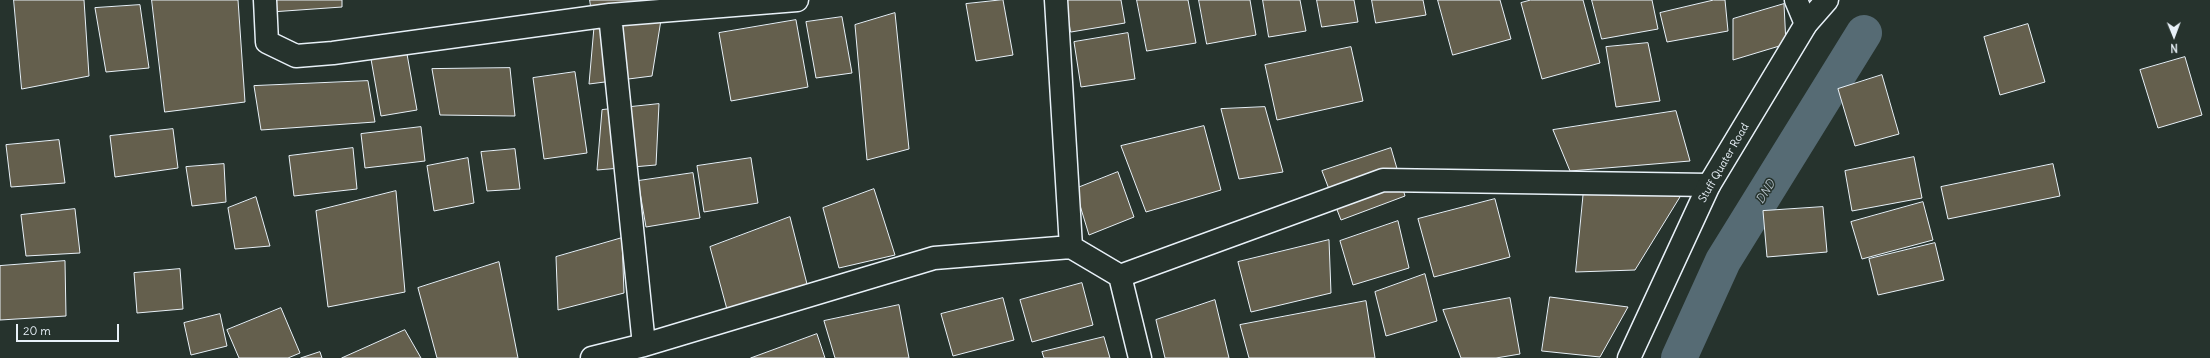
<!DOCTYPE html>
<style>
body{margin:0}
#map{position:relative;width:2210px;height:358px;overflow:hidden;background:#26332d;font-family:Delius,sans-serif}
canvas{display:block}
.north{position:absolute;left:2154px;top:16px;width:40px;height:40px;-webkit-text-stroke:3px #26332d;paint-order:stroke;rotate:179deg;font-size:11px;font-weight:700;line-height:16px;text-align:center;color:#e8f1f8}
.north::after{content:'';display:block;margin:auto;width:14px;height:18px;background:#e8f1f8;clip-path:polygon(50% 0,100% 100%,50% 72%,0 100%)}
.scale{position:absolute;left:16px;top:324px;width:103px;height:18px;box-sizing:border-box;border:2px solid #e8f1f8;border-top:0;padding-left:5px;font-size:12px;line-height:14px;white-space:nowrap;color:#e8f1f8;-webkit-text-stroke:3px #26332d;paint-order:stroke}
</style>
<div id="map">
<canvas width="2210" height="358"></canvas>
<div class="north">N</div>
<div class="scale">20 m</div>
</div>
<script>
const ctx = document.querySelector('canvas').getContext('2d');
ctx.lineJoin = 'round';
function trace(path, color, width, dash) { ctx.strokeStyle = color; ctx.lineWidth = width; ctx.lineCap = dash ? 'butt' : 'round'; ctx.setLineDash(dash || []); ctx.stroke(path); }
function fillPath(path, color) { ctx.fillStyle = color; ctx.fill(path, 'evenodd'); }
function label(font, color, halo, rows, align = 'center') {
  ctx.font = font + ' Delius,sans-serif'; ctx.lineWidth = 3; ctx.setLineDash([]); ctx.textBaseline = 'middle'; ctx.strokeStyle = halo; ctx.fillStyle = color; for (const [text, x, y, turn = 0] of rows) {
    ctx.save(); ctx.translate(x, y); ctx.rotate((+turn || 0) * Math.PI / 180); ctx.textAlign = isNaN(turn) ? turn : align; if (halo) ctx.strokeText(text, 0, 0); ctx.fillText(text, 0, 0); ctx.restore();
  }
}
trace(new Path2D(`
 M1679,358L1723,261L1864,33`), '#566b74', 36);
const building = new Path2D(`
 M14,0H84L89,76L22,89Z
 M152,0H238L245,102L165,112Z
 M272,0H342V7L271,12Z
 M590,0H649V2L592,13Z
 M1003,0L1013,55L976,61L966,4Z
 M1065,0H1121L1125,23L1071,32Z
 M1137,0H1188L1196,43L1147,51Z
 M1199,0H1250L1256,35L1207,44Z
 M1263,0H1300L1306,31L1269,37Z
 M1317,0H1354L1358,22L1322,27Z
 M1372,0H1423L1426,15L1376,23Z
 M1438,0H1500L1511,39L1453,55Z
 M1531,0H1583L1600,63L1542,79L1521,3Z
 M1592,0H1652L1658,29L1602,39Z
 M1714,0H1725L1728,31L1667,42L1660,13Z
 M1784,4L1786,44L1733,60V19Z
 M140,5L149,68L106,72L95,8Z
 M895,13L909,149L867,160L855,25Z
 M842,17L852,73L816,78L806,22Z
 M661,20L652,76L589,84L594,27Z
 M796,20L808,87L731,101L719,33Z
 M2028,24L2045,82L2000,95L1984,37Z
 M1128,33L1135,79L1081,87L1074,42Z
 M1648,43L1660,101L1616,107L1606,47Z
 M1351,47L1363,101L1277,120L1265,65Z
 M407,54L417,110L381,116L371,59Z
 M2185,57L2202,115L2158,128L2140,70Z
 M510,68L515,116L440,115L432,69Z
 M575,72L587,153L544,159L533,78Z
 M1882,75L1899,134L1855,146L1838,89Z
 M368,81L375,122L261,130L254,86Z
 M659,104L656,165L597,170L602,110Z
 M1265,107L1283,172L1239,179L1221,109Z
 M1676,111L1690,161L1570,171L1553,130Z
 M1204,126L1221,190L1146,212L1121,146Z
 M421,127L425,161L365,168L361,134Z
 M173,129L178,168L115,177L110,136Z
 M59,140L65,183L11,187L6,145Z
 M353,148L357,189L294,196L289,156Z
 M1391,148L1405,196L1341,220L1322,171Z
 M515,149L520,189L487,191L481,152Z
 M1914,157L1922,198L1852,211L1845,171Z
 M468,158L474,203L434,211L427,166Z
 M751,158L758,203L704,212L697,166Z
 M224,164L226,202L192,206L186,167Z
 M2053,164L2060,196L1948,219L1941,187Z
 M1118,172L1134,217L1089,235L1075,189Z
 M693,173L700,218L646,227L638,181Z
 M874,189L895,255L839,268L823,208Z
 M1584,189L1683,192L1635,270L1576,272Z
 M396,191L405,292L328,307L316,211Z
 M256,197L270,246L235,249L228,208Z
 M1495,199L1510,257L1434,277L1418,219Z
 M1923,202L1933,240L1862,259L1851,222Z
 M1823,207L1827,252L1767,257L1763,211Z
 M75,209L80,253L26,256L21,215Z
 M790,217L808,288L728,313L710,247Z
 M1398,221L1409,268L1353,285L1340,241Z
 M622,238L624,293L558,310L556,257Z
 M1329,240L1331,293L1251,312L1238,262Z
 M1935,243L1944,280L1878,295L1869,259Z
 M65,261L66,316L0,320V266Z
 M499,262L518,358H437L418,288Z
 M180,269L183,309L137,313L134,273Z
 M1425,274L1437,321L1386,336L1375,292Z
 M1082,283L1093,325L1032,342L1020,300Z
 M1550,297L1628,307L1600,357L1542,351Z
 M1003,298L1014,340L953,356L941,314Z
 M1510,298L1520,354L1496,358H1461L1443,310Z
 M1215,300L1229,358H1165L1156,320Z
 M1366,301L1375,358H1249L1240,325Z
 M899,305L909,358H835L824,321Z
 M281,308L300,353L288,358H239L227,330Z
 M220,314L227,346L191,355L184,323Z
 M405,330L421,358H342Z
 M817,334L825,358H751Z
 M1104,337L1110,358H1044L1042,352Z
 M320,352L322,358H301Z`);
fillPath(building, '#645f4d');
trace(building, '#e8f1f8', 1);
const minor = new Path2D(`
 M265,0L267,42L296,56L333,53L610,15L797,0
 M1056,0L1071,247
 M1796,0L1806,24
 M610,15L644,345
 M1120,276L1140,358
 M592,358L644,345L934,258L1071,247L1120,276L1383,180L1709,185`);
const tertiary = new Path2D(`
 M1629,358L1709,185L1806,24L1827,0`);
trace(minor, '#e8f1f8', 25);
trace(tertiary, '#e8f1f8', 25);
trace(minor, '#26332d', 22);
trace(tertiary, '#26332d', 22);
label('11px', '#e8f1f8', '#26332d', [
 ["Stuff Quater Road",1724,163,-60]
]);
label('italic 12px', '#aebbc3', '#26332d', [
 ["DND",1766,192,-58]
]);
</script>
